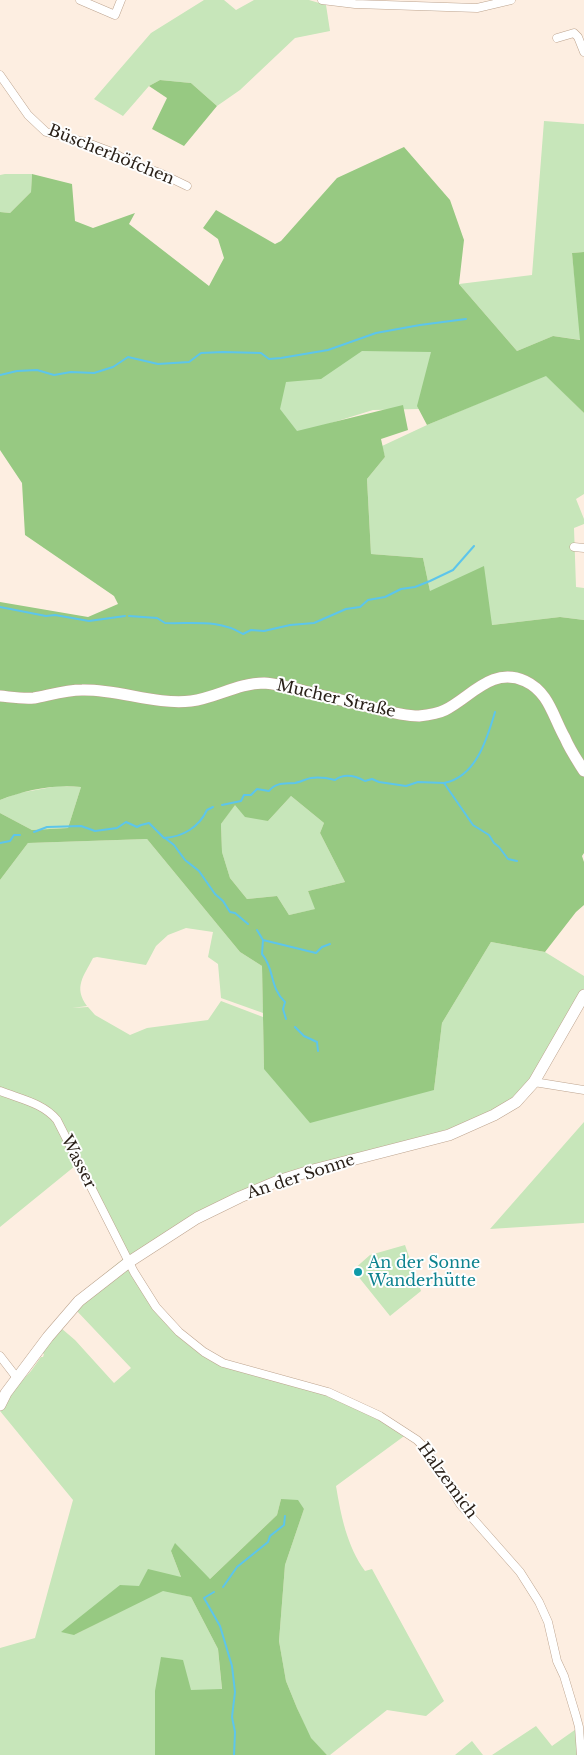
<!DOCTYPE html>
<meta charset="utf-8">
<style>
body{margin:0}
canvas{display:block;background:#fdeee1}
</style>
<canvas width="584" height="1755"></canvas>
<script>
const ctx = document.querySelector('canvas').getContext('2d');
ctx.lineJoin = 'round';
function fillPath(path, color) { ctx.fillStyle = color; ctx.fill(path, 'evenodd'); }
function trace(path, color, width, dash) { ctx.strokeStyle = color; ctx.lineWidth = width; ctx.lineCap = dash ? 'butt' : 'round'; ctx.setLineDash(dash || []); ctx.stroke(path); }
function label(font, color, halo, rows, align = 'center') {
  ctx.font = font + ' "Libre Baskerville",serif'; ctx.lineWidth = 4; ctx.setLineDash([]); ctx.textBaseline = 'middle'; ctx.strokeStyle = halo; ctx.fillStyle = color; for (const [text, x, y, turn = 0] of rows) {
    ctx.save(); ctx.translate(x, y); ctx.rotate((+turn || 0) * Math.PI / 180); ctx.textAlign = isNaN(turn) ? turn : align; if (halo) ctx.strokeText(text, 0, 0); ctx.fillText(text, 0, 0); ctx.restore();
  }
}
fillPath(new Path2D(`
 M204,0H224L236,10L254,0H309L326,5L330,31L295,38L240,90L217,106L191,83L160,80L149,86L123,116L94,99L151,33Z
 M544,121L584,124V252L572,253L581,340L553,336L517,351L459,284L532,275Z
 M5,174H32L31,192L10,213L0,212V175Z
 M347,346L434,349L420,409L373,410L286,437L267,384Z
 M546,375L584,413V494L576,499L584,519V524L574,528L576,587L584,588V620L560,617L492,625L430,591L423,558L371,554L367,479L385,457L382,446L427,425Z
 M58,786L81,787L68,828L32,830L0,813V800L19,793Z
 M291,796L324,823L320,833L345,882L308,891L316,909L289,915L277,896L247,899L230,878L222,852L221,824L235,804L268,821Z
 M147,839L240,952L262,966L263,1013L221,998L218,964L208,957L213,932L186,928L168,935L156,946L146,965L97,957L93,958C84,976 73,987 87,1006L72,1008L88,1007L95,1015L130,1035L147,1028L208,1020L221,1001L263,1017L264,1069L434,1090L442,1023L491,942L545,952L584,976V996L535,1082L494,1115L260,1187L129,1262L156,1307L214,1358L328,1392L407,1434L336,1486C341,1516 347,1546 365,1571L372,1569L444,1701L426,1716L387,1710L330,1755H327L310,1738L297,1708L286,1681L279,1641L285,1565L304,1509L281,1499L277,1515L210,1579L171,1551L181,1577L140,1586L74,1635L163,1590L191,1597L218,1649L222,1690L155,1691V1755H0V1648L35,1638L73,1500L0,1411L18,1385L31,1371L41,1357H43L44,1354L42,1353L61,1328L75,1340L114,1383L131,1368L75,1309L87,1288L124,1258L75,1166L0,1227V880L28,843Z
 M584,1122V1223L490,1229Z
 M405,1245L421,1291L390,1316L353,1270L370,1255Z
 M536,1726L552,1746L579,1727L581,1755H492Z
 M472,1741L483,1755H455Z`), '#c7e6ba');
fillPath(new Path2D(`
 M160,80L191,83L217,106L184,146L152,129L167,98L149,86Z
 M404,147L450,200L464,240L459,284L517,351L553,336L580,340L572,253L584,252V413L546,376L427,425L417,406L431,352L362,351L321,379L286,382L280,409L297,431L403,405L408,430L381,439L385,457L367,479L371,554L423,558L430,591L484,566L492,625L560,617L584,620V853L582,856L584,862V905L576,912L545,952L491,942L442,1023L434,1090L310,1123L264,1069L262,966L240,952L147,839L28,843L0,880V813L32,830L68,828L81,787C54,784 25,790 0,800V602L88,617L118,604L114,596L25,535L22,483L0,450V212L10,213L31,192L32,174L72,184L75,221L93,228L135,213L129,224L209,286L224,258L218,239L203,228L216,210L275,244L281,241L337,178ZM291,796L324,823L320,833L345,882L308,891L315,909L289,915L277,896L247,899L230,878L222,852L221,824L235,805L245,817L268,821Z
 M281,1499L298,1500L304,1509L285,1565L279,1641L286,1681L297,1708L311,1738L327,1755H155V1691L161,1657L183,1660L191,1690L222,1689L218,1649L191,1597L163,1591L74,1635L61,1632L120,1585L139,1586L148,1569L181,1577L171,1551L175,1543L210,1579L277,1515Z`), '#97c982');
trace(new Path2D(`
 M0,375L17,371L37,370L54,375L71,372L94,373L113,367L128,357L158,364L189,362L201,353L223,352L261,353L269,359L281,358L328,350L376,333L420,325L466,319
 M0,607L46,616L55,615L89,621L125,616
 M129,616L157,618L165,623C193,624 218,619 243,634L251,630L264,631L290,625L314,623L346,609L360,607L368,600L385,597L401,589L415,587L430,581L453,570L474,546
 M444,783C476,777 487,739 495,712
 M222,805L241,801L244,795H251L257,789L269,791C276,782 285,784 295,783C300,782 306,779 311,778C319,777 327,778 335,780C344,773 356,776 365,781L372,779L379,782L406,786L418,782L444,783L473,825L489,835L494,843L499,847L508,859L517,861
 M34,832L47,827L81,826L95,831L117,828L126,822L137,827L141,825L149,823L164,838C183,837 199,827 207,810L213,807
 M165,838L174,845L185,860L199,871L215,894L223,901L230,912L235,913L248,924
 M0,843L10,841L14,835H20
 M257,930L263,940L316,953L322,947L330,944
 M263,940L262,954C275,969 269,987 285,1002L283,1009L286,1019
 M295,1027L304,1036L317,1042L318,1051
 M223,1587L237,1567L268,1542L270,1536L284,1525L285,1516
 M214,1592L204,1598L220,1626L232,1666L235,1692L232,1717L235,1732L234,1755`), '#5dc5eb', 2);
const street = new Path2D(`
 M80,0L115,15L121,0
 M322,0L355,4L477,8L511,0
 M557,38L574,33L578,37L584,52
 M0,75L28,115L46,132L85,142L109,151L135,164L160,173L187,186
 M574,547L584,548
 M534,1082L584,1090
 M0,1091C20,1099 43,1103 57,1120L134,1272L156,1307L179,1332L204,1352L223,1363L328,1392L380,1416L417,1440L426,1449L460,1504L520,1572L539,1602L548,1622L557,1661L564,1676L576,1716L579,1727L581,1755
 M0,1356L17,1378`);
const secondary = new Path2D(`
 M0,696C11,697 22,699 34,698C50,695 66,690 82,690C119,689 154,705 191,701C216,698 238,683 264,683C280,684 296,689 312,693C333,698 353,703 374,708C389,712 404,716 419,716C428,715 437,714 445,710C471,697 492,666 525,681C549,692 553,717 565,738C570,750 577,760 584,771
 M0,1405L6,1393L48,1337L79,1301L129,1262L197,1218L240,1197L278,1181L313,1170L449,1135L494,1115L516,1102L534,1082L584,995`);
trace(street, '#bda48f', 9);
trace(secondary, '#bda48f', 12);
trace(street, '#fff', 8);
trace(secondary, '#fff', 11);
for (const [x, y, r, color] of [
 [358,1272,5,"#0f9aa8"]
]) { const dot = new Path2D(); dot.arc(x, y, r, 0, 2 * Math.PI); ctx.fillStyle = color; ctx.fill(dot); trace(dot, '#fefefe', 2); }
label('16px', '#292018', '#fefefe', [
 ["Büscherhöfchen",111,155,22],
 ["Mucher Straße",336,699,13],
 ["Wasser",78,1162,63],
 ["An der Sonne",301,1177,-18],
 ["Halzemich",447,1481,54]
]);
label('16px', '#0d838f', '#fefefe', [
 ["An der Sonne",368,1263],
 ["Wanderhütte",368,1281]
], 'left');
</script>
